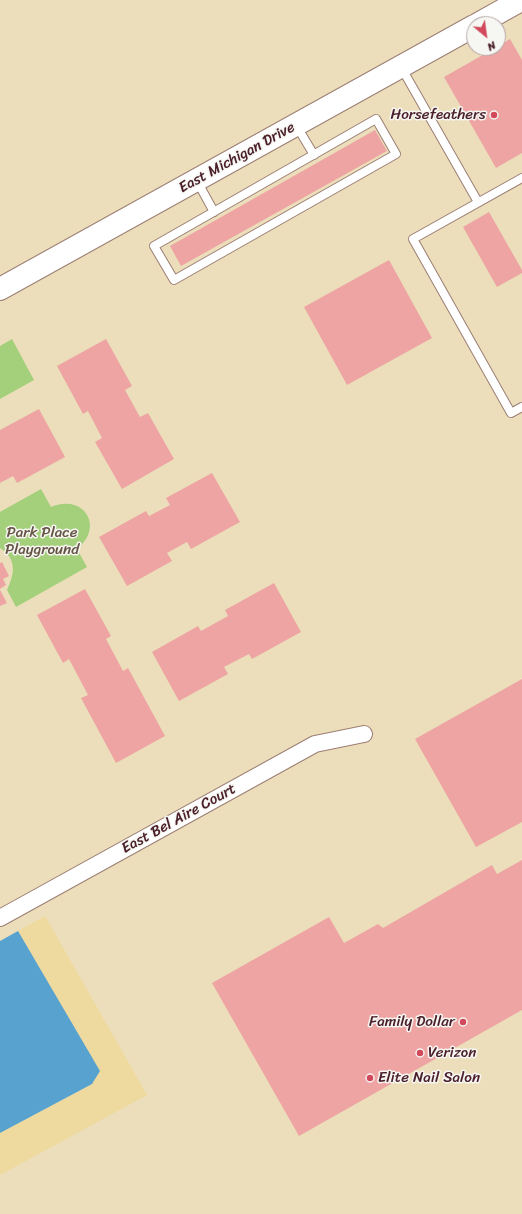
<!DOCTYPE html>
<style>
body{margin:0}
#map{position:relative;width:522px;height:1214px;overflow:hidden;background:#ecdebb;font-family:Sriracha,sans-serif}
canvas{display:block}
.north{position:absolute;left:466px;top:16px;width:40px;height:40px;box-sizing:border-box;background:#f6f6f2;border:1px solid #b1a0a2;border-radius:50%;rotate:151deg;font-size:11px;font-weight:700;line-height:16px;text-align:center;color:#4a1f2b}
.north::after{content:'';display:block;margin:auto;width:14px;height:18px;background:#d1495b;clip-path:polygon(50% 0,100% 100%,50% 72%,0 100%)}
</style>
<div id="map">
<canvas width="522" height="1214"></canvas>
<div class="north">N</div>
</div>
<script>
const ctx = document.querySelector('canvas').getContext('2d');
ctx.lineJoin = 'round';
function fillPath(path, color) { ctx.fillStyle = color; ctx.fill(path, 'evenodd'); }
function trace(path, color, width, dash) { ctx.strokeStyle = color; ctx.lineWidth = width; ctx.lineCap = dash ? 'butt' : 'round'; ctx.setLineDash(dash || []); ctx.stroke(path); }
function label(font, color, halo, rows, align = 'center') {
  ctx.font = font + ' Sriracha,sans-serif'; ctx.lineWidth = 3; ctx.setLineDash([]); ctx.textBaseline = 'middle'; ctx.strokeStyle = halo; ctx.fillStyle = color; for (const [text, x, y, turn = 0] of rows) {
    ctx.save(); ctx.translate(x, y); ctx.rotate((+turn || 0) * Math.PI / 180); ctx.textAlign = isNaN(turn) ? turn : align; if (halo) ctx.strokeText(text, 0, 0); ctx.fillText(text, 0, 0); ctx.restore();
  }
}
fillPath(new Path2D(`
 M12,339L34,380L0,399V346Z
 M41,489L51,507C84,493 105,527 77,549L87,567L16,607L7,590C15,573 17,559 0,548V512Z`), '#a4cf7b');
fillPath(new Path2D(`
 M45,916L147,1095L0,1175V1133L92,1084L99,1071L18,931Z`), '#eeda9e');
fillPath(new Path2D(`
 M18,931L100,1071L92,1084L0,1133V941Z`), '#58a2cf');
fillPath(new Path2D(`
 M510,39L522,60V153L496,168L444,77L495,48H498V46Z
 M375,130L387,151L181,266L170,246Z
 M489,212L522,270V273L497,287L463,227Z
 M389,260L432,338L347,385L304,307Z
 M106,339L132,386L125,390L140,417L148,413L174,459L122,489L95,442L102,438L88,411L83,414L57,366Z
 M39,409L65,457L17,483L13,476L0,483V430Z
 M212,473L240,522L191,549L187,542L167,553L172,561L127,586L99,537L146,511L149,516L170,505L166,498Z
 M2,562L9,576L3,579L6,585L0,589V563Z
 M274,583L301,632L252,659L249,654L224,667L228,674L179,701L152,652L198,626L201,631L228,616L225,610Z
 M85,589L111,636L106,639L123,671L128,668L165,736L116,763L81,698L88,695L69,659L63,663L37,615Z
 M0,590L7,603L0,606Z
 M522,679V822L476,847L415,739Z
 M522,860V1010L299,1136L212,983L329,917L344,943L378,924L383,928L492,865L497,874Z`), '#eda4a3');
const lane = new Path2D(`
 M401,67L478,202
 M376,119L396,154L174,280L154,246Z
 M296,125L314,155
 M522,178L413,239L511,413L522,407
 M197,181L214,212`);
const street = new Path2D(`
 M0,918L315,744L364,734`);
const secondary = new Path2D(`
 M478,24L521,0
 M0,289L474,26`);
trace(lane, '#9b7e73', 10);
trace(street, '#9b7e73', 18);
trace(secondary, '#9b7e73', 24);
trace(lane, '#fff', 8);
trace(street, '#fff', 16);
trace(secondary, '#fff', 22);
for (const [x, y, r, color] of [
 [494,115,4,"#d1495b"],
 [463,1022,4,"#d1495b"],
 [420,1053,4,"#d1495b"],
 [370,1078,4,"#d1495b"]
]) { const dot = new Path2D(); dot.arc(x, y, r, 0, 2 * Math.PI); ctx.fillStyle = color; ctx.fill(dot); trace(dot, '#f6f6f2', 1.5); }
label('15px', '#4a1f2b', '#f6f6f2', [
 ["Horsefeathers",486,115],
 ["Family Dollar",455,1022],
 ["Verizon",428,1053,"left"],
 ["Elite Nail Salon",378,1078,"left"]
], 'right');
label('15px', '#4a1f2b', '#f6f6f2', [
 ["East Michigan Drive",237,158,-29],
 ["East Bel Aire Court",179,819,-29]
]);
label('15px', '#655443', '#f6f6f2', [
 ["Park Place",42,533],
 ["Playground",42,550]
]);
</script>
